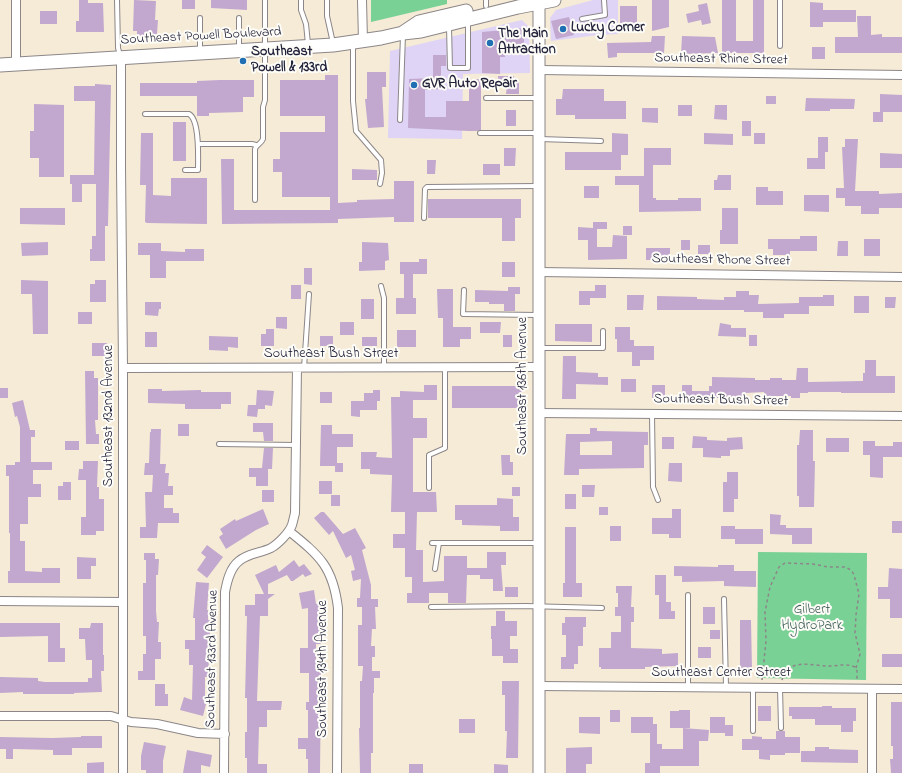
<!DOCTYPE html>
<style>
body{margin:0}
canvas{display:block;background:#f5ebd6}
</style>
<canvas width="902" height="773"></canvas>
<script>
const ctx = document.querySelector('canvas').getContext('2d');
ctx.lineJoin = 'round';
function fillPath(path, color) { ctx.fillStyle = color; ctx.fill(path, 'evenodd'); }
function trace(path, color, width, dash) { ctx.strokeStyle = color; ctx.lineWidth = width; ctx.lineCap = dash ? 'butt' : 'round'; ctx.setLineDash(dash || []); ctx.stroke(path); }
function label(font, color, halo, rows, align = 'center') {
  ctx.font = font + ' "Indie Flower",sans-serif'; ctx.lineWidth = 4; ctx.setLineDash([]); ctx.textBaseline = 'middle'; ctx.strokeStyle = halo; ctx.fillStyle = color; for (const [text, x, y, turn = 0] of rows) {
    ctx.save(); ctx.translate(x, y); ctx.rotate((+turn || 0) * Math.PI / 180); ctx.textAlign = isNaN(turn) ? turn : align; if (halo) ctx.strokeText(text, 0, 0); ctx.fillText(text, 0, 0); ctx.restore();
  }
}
fillPath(new Path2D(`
 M593,0H618V34L598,35L551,41L550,18L556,10Z
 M522,20L529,27L530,73L463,74L462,139L388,138L390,51Z`), '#dfd4f5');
fillPath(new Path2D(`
 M371,0H447V4L371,22Z
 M758,552L867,553L866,680L757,678Z`), '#7ad195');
fillPath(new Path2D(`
 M79,0H88V3H103L104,32H76V21H79Z
 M134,0L156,1L155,20H158L157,34H151V38H137V31H133Z
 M182,0H195V9H182Z
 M211,0H247V10L211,8Z
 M652,0H669V27L652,31Z
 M722,0H736V41H753V0H764V53H722Z
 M810,2L823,3V10H856V22H823V27H810Z
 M707,3L711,23L702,25L701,20L688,23L686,14L699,11L698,5Z
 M620,6H637V24H620Z
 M40,11H57V24H40Z
 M857,16H871V35L882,34V37H902V53H835V37H858Z
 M569,17L574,35L556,39L551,21Z
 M524,28V54L505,53V57H500V74L482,73V32Z
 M652,36H665L664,53H617V57L608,58V57L607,43L651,42Z
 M682,36L715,37L718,53L681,54Z
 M812,47H825V59H812Z
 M433,55H446V66H441V89L425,90V117H446V101H469V79H481V130L477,131H468L408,128L409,79L433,78Z
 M367,72H386V87H382L384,127L368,128L365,99H367Z
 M325,75H338V203L357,202V200L394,199V181H414V222H394V217L338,219V223L222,224L221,159H234V210H330V197H282V172H273V159H280V132H325V116H280V80H325Z
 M498,76H514V80H519V94H506L507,86H498Z
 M220,80H254V97H243V112L209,113V116H197V96H140V83H197V81Z
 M95,84L111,85L108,226H105V261H90V249H92V236H96V184H82V202H72V184H70V175H94L95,101H74V86H95Z
 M563,89H604V101H626V119H575V115H556V99H562Z
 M880,94L902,95V112H880Z
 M766,96H776V104H766Z
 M806,98L855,99L854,109H830V111H805Z
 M34,104L64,105V177H39V158H30V131H34Z
 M678,105H692V116H678Z
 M715,105H727V120L714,119Z
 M642,108H658V123L642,122Z
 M506,110H516V126H506Z
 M873,112H883V122H873Z
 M742,121H751V136H742Z
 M173,122H186V161H173Z
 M141,133H153V195L171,196V178H207V224L147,223L145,222L146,185H140Z
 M612,133L628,134V155H621V170H565V152H612Z
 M704,133L733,134V145L704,144Z
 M754,133H765V144H754Z
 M818,137H828V152H825V169H807V158H818Z
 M845,139H858L855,191H879V194L902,193V208H879V214H861V206H845V198H836V188H844L842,147H845Z
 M504,148H516L515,166H504Z
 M644,148H671V165H653V198H656V200H678V198H701V211L639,212V185H615V176H644Z
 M880,153L902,154V168H880Z
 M427,160H436L435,174H427Z
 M483,164H500V175H483Z
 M352,169L377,170V180H352Z
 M718,175H731V190H714V180H717Z
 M584,186H599V198H584Z
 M756,187H768V191H783V205H756Z
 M804,195H829V212L804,211Z
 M428,199H521V218H515V241H502V218H428Z
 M20,208H65V225L20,224Z
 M722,208H738V244H720V230H722Z
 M593,222H607V229H597V247H612L613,235L627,236V259L588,260V240H578V227L593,228Z
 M623,226H632V235H623Z
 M800,236H817V251H790V255H773V249H768V239H800Z
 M864,239H880V256H864Z
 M681,240H690V250H681Z
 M838,241H848V256H837Z
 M48,242V255L22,256L21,243Z
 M362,242L388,243L389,260L385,261V270L359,271V262H362Z
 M138,243H161V251L185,252V249H204V261H166V278H150V255H138Z
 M698,245H710V254H698Z
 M646,248H670V260H646Z
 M419,259H427V274H413V298H416V314H396V298H404V274H400V262H419Z
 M502,262H515V277H502Z
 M304,268H312V285L304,284Z
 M21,280L48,281V334H33L32,294H21Z
 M95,280H106V302H90V284H95Z
 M291,285H301V299H291Z
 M595,285H606V298H590V305H579V291H595Z
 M508,287H520V294H515V311H504V304H489V302H475V290L508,291Z
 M437,289H453V327H471V339H460V347H443V318H438Z
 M736,291H749V295H759L758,304L799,303V297H823V295H834V306H809V314H784V318H763V312H744V310H657V296L697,297V299L724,300V297H736Z
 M627,295H644L643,310H627Z
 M854,296H869V313H854Z
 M885,297H896L895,308H885Z
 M361,299H374V319H361Z
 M145,302H161V309H159L158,316L145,315Z
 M78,312H92V324H78Z
 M276,317H287V329L276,328Z
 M340,322H354V335H340Z
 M480,322H501L500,333H480Z
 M720,323L731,325V328H746V337L718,336Z
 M555,324H592V342L555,341Z
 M615,327H630V340H634V346H654V360H640V366H632V352H617V339H615Z
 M266,329H274V346H261V334H266Z
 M397,330H416V347H397Z
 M145,332H157V347H145Z
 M503,335H512V347H503Z
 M749,335H757V346H749Z
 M209,336L238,337V348L228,347V351L209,350Z
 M320,336H333V346H320Z
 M362,337H377V346H362Z
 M92,343H107V356H92Z
 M563,356H576V372L598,373V377H608V385L576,384V399H562Z
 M865,360H876V376H895V393H841V392H808V393H800V398H791V396H764V392L745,393V399H734V398H701V400H682V385H692V391H709V386H712V377L755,378V380H770V378H782V380H796L797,368H808V382L863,381V373H865Z
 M85,371H94V378H98V420H95L96,434H99V444H86Z
 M621,379H636V392H621Z
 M424,385H437V400H413V418H427V438H413V492H436L437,512H417L416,550H423V582L444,581V556H467V568H487V552H506V565H501L503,591H493V579H480V575H467L466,603H448V593H429V603H407V593H412V577H405V548H393V534H405V512H391L392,475L370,474V469H361V452H377L376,457L392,458L391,397H400V391L424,392Z
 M652,385H665V398H652Z
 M452,386H522L521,408H452Z
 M0,388H8V398H0Z
 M148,389H162V391L201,390V392H231V404H221V409H185V404L148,403Z
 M257,390L274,391L272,406L265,405V409H258L257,417L247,416L248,405H256Z
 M373,390H380V401H377V410H360V417L351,416V401H364V393H373Z
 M320,392H332V403H320Z
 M23,400L30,430H35V437H31V462H52V470H33V484H41V497H28V524H20V541H25V571L42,572V568H60V583H8V571H10V533H9V476H6V465H15V462H20V427L17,416L15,417L12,403Z
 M253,423H273V441H264L263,432H253Z
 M178,424H189V436H178Z
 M321,425H332V434H353V447H337V463H343V472H335V466H320Z
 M590,428H597V431L648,432V445H644V468L579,469V475H564L566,434H590ZM612,441V455H580V442Z
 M151,429H161L160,464H166L165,473H169L168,486H173V495H164V508H173V513H179V523H158L157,538H140V527H146L145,492H152L153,475H144L145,463H149L150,432H151Z
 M800,430H813V461H815L814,507H799V496H797V445H799Z
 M693,436L707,437V440L727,441V438L742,437L743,449L730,450V456H721V458L703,457V448H692Z
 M662,437H674V449H662Z
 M826,438H849V452H826Z
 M65,441H79V450H65Z
 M863,441H875V446H893V442H902V457H883V478L870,477V455H863Z
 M264,448H273L272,469H268V486H256V477H249V468H262Z
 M501,455H510V462H513V475H502Z
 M83,461H98L97,487H99V499H104V531H96V535H81V517H86V480H78L79,469H83Z
 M669,463H682V482L668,481Z
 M727,472H738V499H734V512H723V482H727Z
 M319,481H332V494H319Z
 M63,482H71V500H58V486H63Z
 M582,485H595L594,497H582Z
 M512,487H520V496H512Z
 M262,490H274V502H262Z
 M565,494H576V509H565Z
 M331,495H340V506H331Z
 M497,498L513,499V517H519V531H500V526L462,525V520H455V505H497Z
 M599,507H608V515H599Z
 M263,509L269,524L256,530L226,549L219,537L223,534L220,529L235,519L236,521Z
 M672,509H681V538H669V534H652V518H672Z
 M321,512H324L343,534L355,528L366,548L362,550L371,585V599H378V607H375L376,629H372L371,646H375V657H372V671H380V678H374V693H373V753H371V773H360L359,728H360V681H362L363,666H358V625H362V607H357V598H360L361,579L353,581L351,571L355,570L351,555L346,558L333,531L329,535L314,518Z
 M770,514L781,515L780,525H786V528H812V544H792V535L770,534Z
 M892,521H902V533H892Z
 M610,526H621V541H610Z
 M721,526H735V529H763V544H735V539H721Z
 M565,527H576V583H582V597H563V583H565Z
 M207,545L223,557L207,578L197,570L206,557L201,553Z
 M144,553H155V559H159L158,575H156V611L157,622H159L158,642H161V659H155V680H138V671H143V654H146V636H143V583H146V560H144Z
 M77,557L96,558V566H91V579H77Z
 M294,560L299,567L304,564L312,574L305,577L303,574L293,581H291L287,575L268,584V594H275L268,599V616H260L257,701H282L281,710H267V727H259L258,764H267V773H247V758H245V732H247V698H245L247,616H245V605H255V594H264L255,575L276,565L279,572Z
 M718,565H734V571H756V587L724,586V581L682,582V576H674V566L718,567Z
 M889,568L902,569V618H890V599H878V587H888Z
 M655,575H666V602H671V611H675V619H659V595H655Z
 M196,582L209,583L207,610H208V620H210V637H208L209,677H205V703L206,704L203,716L180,710L184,697L192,700L193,665H189V649H185V640H195V618H193Z
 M616,586H632L631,607H634V622H631V648L662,649V654L678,653V666L645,667V669H601V667H599V648H611V632H621V616H615V607H618V593H616Z
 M505,587H518V597H505Z
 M314,590L316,604L321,603L323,612H322L321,644H316V663H321V677L320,773H308V759H306V749H298V738H308V710H306V702H309V673H300V648H308V608L302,609L299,593Z
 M703,607H715V624H703Z
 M496,611H505V621H517V636H510V649H518V663H503V656H492V639H491V626H496Z
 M565,617H586V627H583V646H578V664H574V669H561V657H566V635H562V623H565Z
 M740,620H751L752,670H740Z
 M0,623H60V648H65V662H48V636L0,637Z
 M91,623H103V655H104V671H101L102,692L74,693V694H23V692L0,693V677L38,678V681L45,682H88V678H92V660H86L85,639H79V628H90Z
 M710,630H720V639H710Z
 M698,647H711V658H698Z
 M882,654H902V667H882Z
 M502,681H519L518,758H506L507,731H505V695H502Z
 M155,684H165V694H168V706H155Z
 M891,702H902V773H891L890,759H893V746H891Z
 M758,706H771V721H758Z
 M822,706H832V708H856V721H853V732H841V725H815V719H792V716H789V707H822Z
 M610,710H620V722H610Z
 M679,710H690V728H670V711H679Z
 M579,717H600V734L579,733Z
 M631,717H653V724H657V744H662V749H683V728L709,730L708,741H699V766H660V773H645V763H650V733H631Z
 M710,717H725V725H733V736H725V733H710Z
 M459,719H475V733H459Z
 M776,731H785V737H800V753H785V755H770V760L759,759V750H742V739H752V736L762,737V739H776Z
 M81,736H102V748H72V755H53V750L13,749V759H6V749H0V737L53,738L81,737Z
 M144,742L166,746L163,761V773H146V770H141V756Z
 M592,747V764H586V773H566V748Z
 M815,747H829V749L858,750V763L801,762V751H815Z
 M187,750L212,755L210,767L201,765V773H183Z
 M104,762V773H87V763Z
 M409,764H423V773H409Z
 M494,764L508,765V773H494Z`), '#c2a8cf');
const lane = new Path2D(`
 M117,0L118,48L120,55
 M301,0V10L306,24L308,44
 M327,0V16L333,43
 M780,0V46
 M486,6V0
 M582,19L605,15L604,0
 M449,27L450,68H468V22
 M353,44V101L356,131L381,160L382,173L380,184
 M239,49V18
 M200,51V18
 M486,98H537
 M145,114H189C200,120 198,158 198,170H185
 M400,120L403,35
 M480,133H538
 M540,139L601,141
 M198,144H252L256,145
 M255,200V149C257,144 261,144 263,139V107L265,100V0
 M424,218L425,189L427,187L538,186
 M381,286L384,298V367
 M464,290L463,314L537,315
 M540,348H603V331
 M304,368L309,294
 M652,414L653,487L658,500
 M219,444L296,445
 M429,488V455L445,448V368
 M432,543H538
 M435,569L439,543
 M688,595V687
 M724,599L726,687
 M431,607L526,606L602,608
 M753,688V731
 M780,688L781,728`);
const street = new Path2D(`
 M16,0V64
 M362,0L363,41
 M121,58V167L123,368V773
 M540,70L902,75
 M539,272L902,277
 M123,368L540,367
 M539,413L902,416
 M289,531C320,556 333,567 338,608L337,773
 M0,601L123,602
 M539,686L902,689
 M872,689V773
 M0,716H111L131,722L157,724L198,733L225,734
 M224,773L225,592C227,581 230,568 239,561C248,553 261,553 271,548C278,544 289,533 292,525C293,522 294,517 295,513L297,368`);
const secondary = new Path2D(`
 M539,773V0`);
const primary = new Path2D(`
 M404,32L419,22L466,11
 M0,65L333,45L381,38L403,33L421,31L518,7L554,0`);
trace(lane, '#8c8688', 6);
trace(street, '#8c8688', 10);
trace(secondary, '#8c8688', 13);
trace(primary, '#8c8688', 15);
trace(new Path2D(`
 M762,680L766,641L765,612L770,587L779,567L785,563L813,564L828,567H846L852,571L854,575L859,594L856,615L855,633L860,654L856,668
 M782,680C788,657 812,666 829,666C838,666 846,663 855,667L857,671V679`), '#8c8688', 1.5, [3, 3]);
trace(lane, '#fff', 4);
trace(street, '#fff', 8);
trace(secondary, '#fff', 11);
trace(primary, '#fff', 13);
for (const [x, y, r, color] of [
 [563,29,4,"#1f6fb2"],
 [490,43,4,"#1f6fb2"],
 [243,61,4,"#1f6fb2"],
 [414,85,4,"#1f6fb2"]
]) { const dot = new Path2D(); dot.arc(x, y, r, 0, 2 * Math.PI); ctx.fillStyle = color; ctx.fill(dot); trace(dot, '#fdfcf7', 1.5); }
label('bold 14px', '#22223b', '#fdfcf7', [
 ["Lucky Corner",571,29],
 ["The Main",498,35],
 ["Attraction",498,51],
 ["Southeast",251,53],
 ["Powell & 133rd",251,69],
 ["GVR Auto Repair",422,85]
], 'left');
label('14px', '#22223b', '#fdfcf7', [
 ["Southeast Powell Boulevard",201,37,-3],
 ["Southeast Rhine Street",721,60,1],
 ["Southeast Rhone Street",721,261,1],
 ["Southeast Bush Street",331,355],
 ["Southeast 136th Avenue",524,386,-90],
 ["Southeast Bush Street",721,401,1],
 ["Southeast 132nd Avenue",110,416,-90],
 ["Southeast 133rd Avenue",213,659,-89],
 ["Southeast 134th Avenue",324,669,-90],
 ["Southeast Center Street",721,674]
]);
label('14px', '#415f5a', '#fdfcf7', [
 ["Gilbert",812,611],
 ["HydroPark",812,627]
]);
</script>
